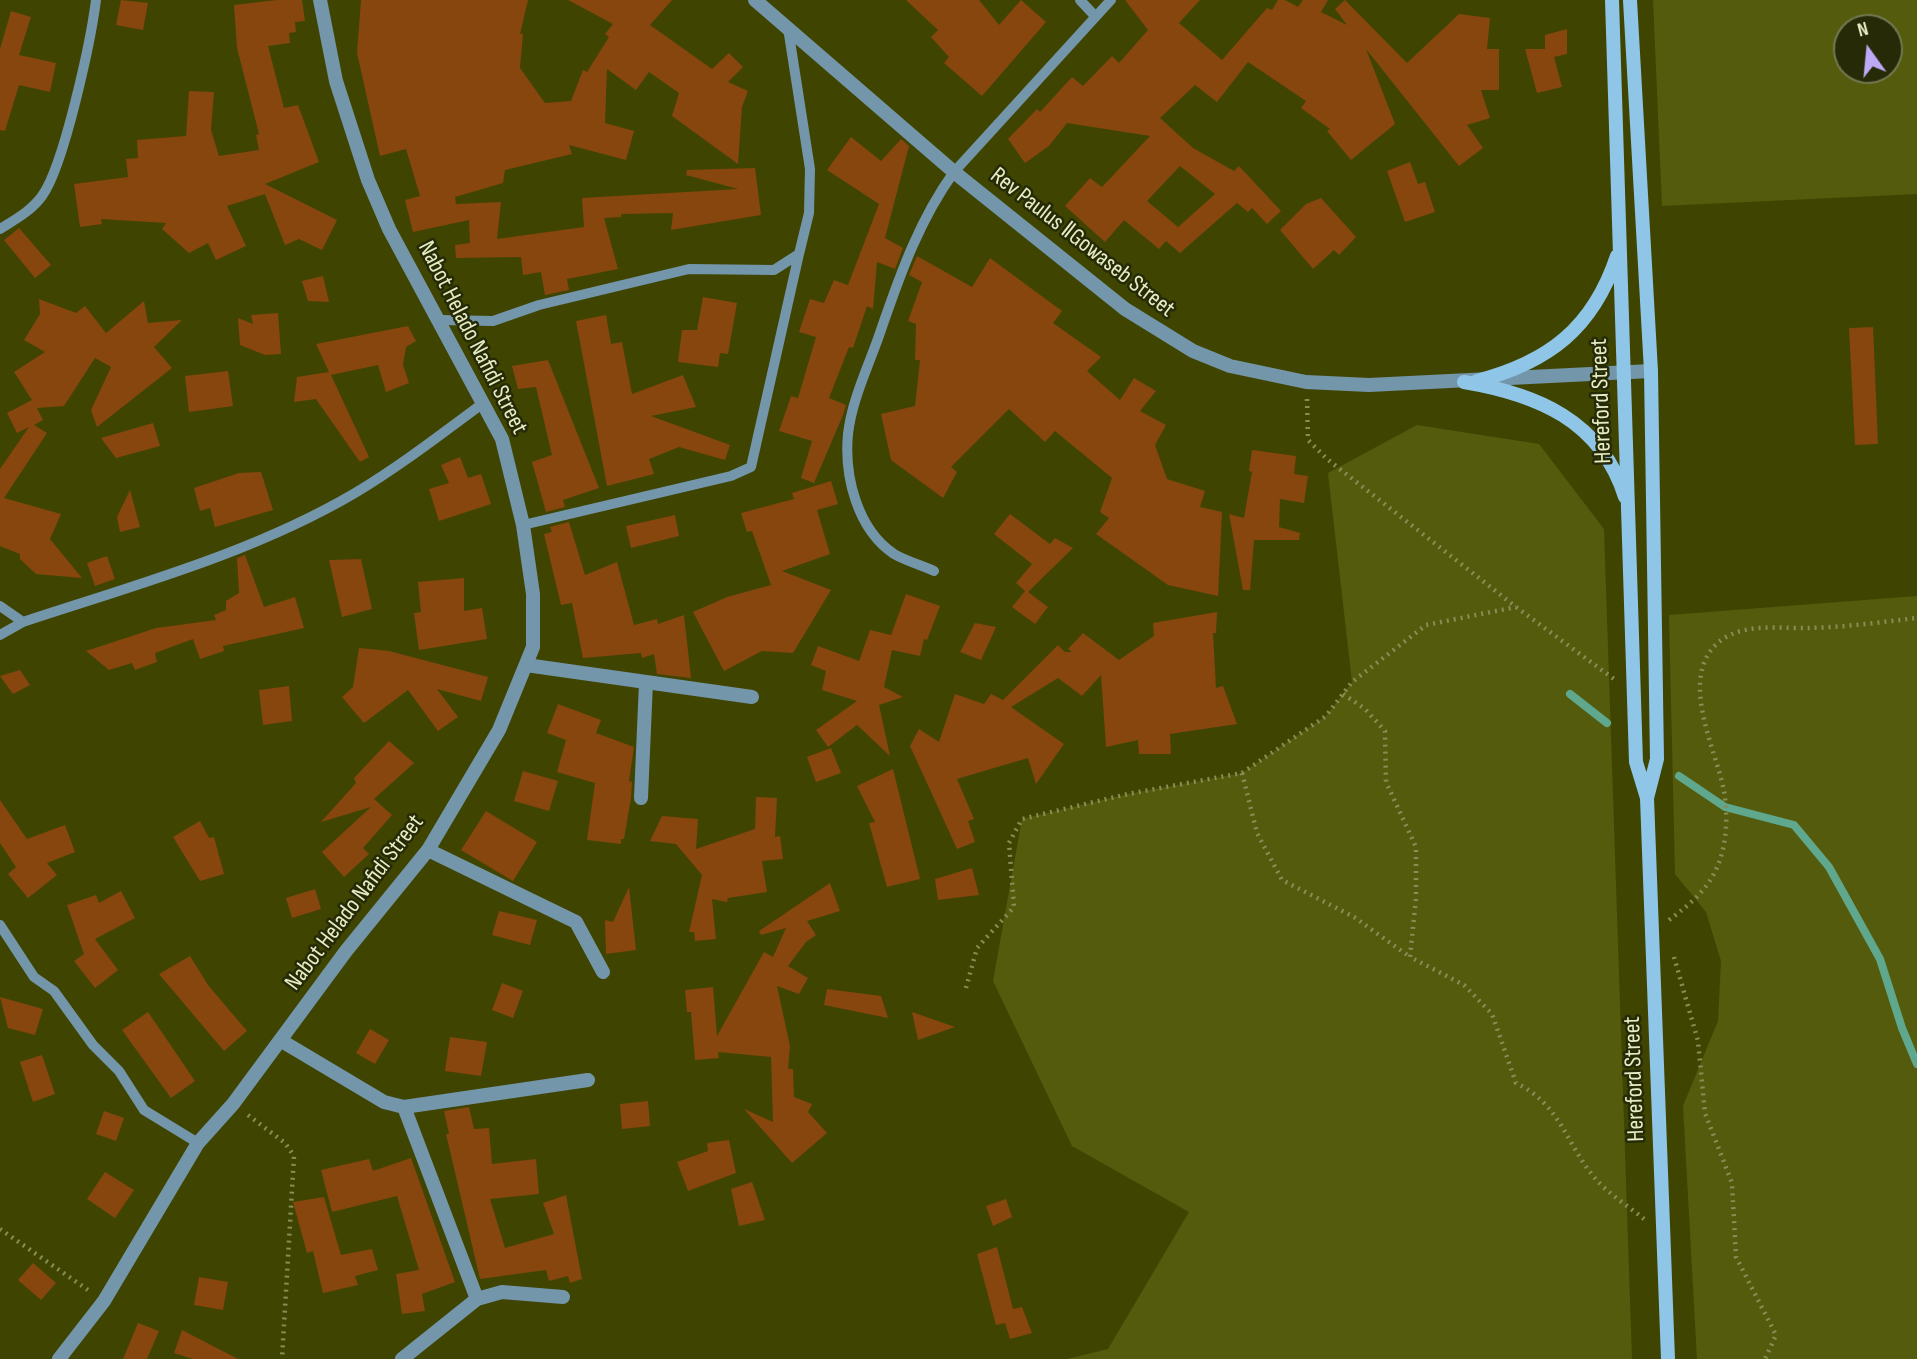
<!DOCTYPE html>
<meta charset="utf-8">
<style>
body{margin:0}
#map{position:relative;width:1917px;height:1359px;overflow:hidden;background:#3f4500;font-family:"Sofia Sans Condensed",sans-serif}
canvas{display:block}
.north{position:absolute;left:1833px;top:14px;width:70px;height:70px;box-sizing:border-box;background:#262a06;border:2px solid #737852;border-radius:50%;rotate:345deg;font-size:19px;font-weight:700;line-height:28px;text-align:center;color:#e6edc4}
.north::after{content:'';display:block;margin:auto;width:24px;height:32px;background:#bda9f5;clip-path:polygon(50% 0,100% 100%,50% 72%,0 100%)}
</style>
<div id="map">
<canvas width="1917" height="1359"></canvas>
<div class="north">N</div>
</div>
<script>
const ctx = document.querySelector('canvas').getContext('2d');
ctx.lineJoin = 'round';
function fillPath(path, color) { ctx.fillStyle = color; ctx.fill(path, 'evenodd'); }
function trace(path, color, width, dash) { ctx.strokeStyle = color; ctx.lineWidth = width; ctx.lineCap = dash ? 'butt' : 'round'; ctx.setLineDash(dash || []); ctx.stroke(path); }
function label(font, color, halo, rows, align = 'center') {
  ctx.font = font + ' "Sofia Sans Condensed",sans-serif'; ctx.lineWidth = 5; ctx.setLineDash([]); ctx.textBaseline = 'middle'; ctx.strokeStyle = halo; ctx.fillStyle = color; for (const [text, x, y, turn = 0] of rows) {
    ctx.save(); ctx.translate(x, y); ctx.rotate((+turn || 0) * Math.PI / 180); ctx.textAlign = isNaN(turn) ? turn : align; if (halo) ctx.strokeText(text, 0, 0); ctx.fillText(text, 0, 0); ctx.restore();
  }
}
fillPath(new Path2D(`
 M1653,0H1917V194L1662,206ZM1889,28V70H1847V28Z
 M1417,425L1539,444L1604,529L1632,1359H1067L1108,1349L1189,1212L1072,1146L993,981L1022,819L1128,794L1242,773L1326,716L1352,682L1328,473Z
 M1917,596V1359H1697L1683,1106L1718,1021L1721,961L1706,912L1675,874L1669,615Z`), '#545b0d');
trace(new Path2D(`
 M1570,694L1607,723
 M1679,776L1725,807L1794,825L1829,867L1880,959L1902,1028L1917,1064`), '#5fa88d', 8);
fillPath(new Path2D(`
 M121,0L148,3L143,30L116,25Z
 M277,0H302L305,21L295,22L296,32L289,33L290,43L268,46L284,108L298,105L319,162L265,184L337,220L322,250L299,239L285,245L265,194L227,206L246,246L216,260L208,243L189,253L162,229L166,223L101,219L102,224L80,227L74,184L128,177L126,159L138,158L137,140L186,136L189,91L214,92L211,130L219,156L259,150L256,135L259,134L237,48L234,5Z
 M361,0H528L520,34H523L520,68L545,103L571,101L583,70L587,72L609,37L605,34L613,24L568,0H672L650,25L712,69L729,53L743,67L728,82L748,91L742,107L738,164L672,116L679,93L649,72L636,90L607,69L605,123L634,131L626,160L569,145L572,154L505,170L503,183L455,197L456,204L501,202L497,239L584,227L582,198L738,189L686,175L687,170L755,168L761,215L671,230L673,213L621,214V217L604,218L618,269L567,279L569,290L545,295L541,272L523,275L521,257L456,258L455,245L470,243L469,220L413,232L405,200L420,196L406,149L380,156L357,53Z
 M906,0H979L999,25L1021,0L1046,22L982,96L944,63L949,57L931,37L938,30Z
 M1125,0H1200L1179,23L1222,60L1267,8L1272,10L1278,0H1285L1298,7L1303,0H1328L1321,12L1347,25L1335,9L1345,0L1407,63L1459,14L1490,18L1487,49H1499V90H1481L1490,118L1467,125L1483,148L1459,166L1366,49L1395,124L1351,160L1327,131L1330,129L1301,108L1306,101L1248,62L1217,102L1195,85L1160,118L1193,148L1234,171L1239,166L1281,211L1267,224L1252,208L1248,212L1237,203L1180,253L1166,241L1159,249L1124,220L1105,242L1065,206L1090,178L1102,187L1150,136L1067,123L1049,146L1025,163L1008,139L1037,109L1040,112L1072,77L1083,86L1112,56L1119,63L1148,30ZM1180,166L1215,194L1176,229L1178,227L1147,201Z
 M11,11L31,17L19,55L56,63L50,92L19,85L5,131L0,130V49Z
 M1567,29V54L1554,57L1562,87L1537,93L1525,49H1545V35Z
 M851,137L881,161L901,139L909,146L885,238L903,248L895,269L877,262L873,309L867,306L853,348L849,347L829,398L846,405L843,415L814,483L801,478L812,441L779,431L791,396L798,398L816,337L799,332L810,299L824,303L834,280L848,285L879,204L827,170Z
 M1410,162L1418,184L1425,182L1435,212L1405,222L1387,171Z
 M1321,198L1356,237L1339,255L1334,250L1313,269L1280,230L1306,204Z
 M19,228L51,265L35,278L4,240Z
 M917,256L972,287L990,258L1062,311L1053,323L1101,357L1087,371L1120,400L1134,378L1156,391L1140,411L1166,425L1155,445L1167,479L1205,491L1200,507L1222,512L1218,596L1168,585L1096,534L1109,518L1100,512L1112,478L1055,431L1045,442L1009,409L951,467L957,472L943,498L891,460L881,414L915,406L920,360H915L916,324L908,321L922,282L909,275Z
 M323,276L329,302L308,301L302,281Z
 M703,297L737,303L728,354L720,353L718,367L678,362L682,330H697Z
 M39,299L76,313L85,306L106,333L144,301L148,323L182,320L154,347L172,368L97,427L91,410L111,367L95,358L64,406L37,408L43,420L34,425L47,433L4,498L61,514L50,539L82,578L36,574L20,559V554L0,546V469L29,427L17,433L7,413L32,400L14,372L45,352L24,340L40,314Z
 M278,313L281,354L265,355L240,345L238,318L253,324L251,315Z
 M606,315L611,344L622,342L632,394L683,375L696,407L651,416L730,445L725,460L679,447L649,459L654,474L607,486L576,321Z
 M408,326L416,341L406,347L403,365L409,383L386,392L378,365L331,375L369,457L360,462L316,399L294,402L297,377L329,372L316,344Z
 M1873,327L1878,444L1855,445L1849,328Z
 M548,360L599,488L563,500L565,507L546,512L532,462L552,455L536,387L518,389L512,366Z
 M228,371L233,406L189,412L185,376Z
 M153,423L160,446L116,458L101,438Z
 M1252,450L1296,456L1294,474L1308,476L1304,503L1280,499L1279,527L1300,533L1299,540H1254L1250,590H1243L1229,514L1244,518L1252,472L1249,471Z
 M460,457L468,478L481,474L491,504L439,521L429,489L449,483L441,465Z
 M261,472L273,510L215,527L210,508L200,511L194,488L239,473Z
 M831,481L838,504L817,510L830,554L782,571L831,590L793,653L762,651L724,671L693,612L727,597L771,585L752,531L747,532L741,513L794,499L792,493Z
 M130,490L140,527L120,532L117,517Z
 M1010,514L1050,544L1055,538L1073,548L1028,592L1048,607L1035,624L1012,607L1025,591L1016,583L1032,564L994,534Z
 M675,515L679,536L631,548L626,526Z
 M569,522L585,575L617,562L634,625L657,619L658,624L684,615L691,678L657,674L654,654L642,658L641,653L583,658L572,603L561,605L544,534L552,532L550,527Z
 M245,555L264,607L295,597L304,628L223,646L224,651L200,659L193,639L155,653L157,662L135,670L132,663L109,670L86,651L156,628L216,620L214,615L226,610V601L239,593L237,558Z
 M107,556L115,579L95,586L87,563Z
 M361,559L372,609L342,617L329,560Z
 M464,578V611L482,608L487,639L419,650L414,613L421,612L418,582Z
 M906,594L940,606L927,640L924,639L920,656L892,650L884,687L903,697L879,705L890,756L857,725L828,747L816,730L857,701L822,690L826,671L811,665L818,646L859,661L870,630L891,635Z
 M1217,612L1216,633H1213L1216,688L1223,686L1237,724L1170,734L1171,754H1139L1138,740L1106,747L1101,675L1082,696L1058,678L1011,707L1064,744L1036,784L1028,758L957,779L974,819L968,821L975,842L957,849L910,746L919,729L939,742L955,694L984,704L991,694L1003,700L1058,645L1065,652H1072L1068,649L1083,633L1119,660L1154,636L1153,623Z
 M975,623L996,627L981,660L960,652Z
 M359,648L389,651L488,677L481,701L437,689L458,717L438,731L408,690L364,723L342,697L353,687Z
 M20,670L30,685L13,694L0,676Z
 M289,686L292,721L263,725L259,690Z
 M558,704L601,720L596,733L634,747L629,781L632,782L631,798L624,839H621V844L587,840L595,783L557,772L566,740L547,733Z
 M389,741L414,763L374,799L392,815L363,848L369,854L344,877L322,852L371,807L321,822L356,783L354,778Z
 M831,748L841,773L816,782L807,757Z
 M893,769L920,879L887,887L869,823L875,822L857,786Z
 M523,771L558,781L549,811L514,801Z
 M756,797L777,798L775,837L780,836L783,859L762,861L767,892L728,898L727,902L712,899L716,939L695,941L694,932H689L702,875L676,844L650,841L662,816L698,819L696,849L755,829Z
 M0,800L27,839L65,825L75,852L47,863L57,875L28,898L8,874L16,867L0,843Z
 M486,811L537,842L513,881L461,850Z
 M200,821L209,838L214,837L224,874L200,881L173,837Z
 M972,868L979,895L938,900L935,879Z
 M830,883L840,911L807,921L816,935L806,942L788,966L808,978L799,994L777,986L790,1046L788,1069H793L794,1097L812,1104L808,1112L827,1133L792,1163L744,1109L773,1122L771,1057L718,1052L719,1058L695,1060L691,1012H687L685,990L713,987L717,1036L764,952L773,957L786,928L761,935L759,931Z
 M629,887L636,950L606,954L605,920L613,922Z
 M315,889L321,909L292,918L286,898Z
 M121,891L135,918L95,939L118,970L95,988L74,961L84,954L67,905L96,895L99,903Z
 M499,911L537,920L530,945L492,935Z
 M190,956L208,985L247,1031L224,1051L159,974Z
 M502,983L523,991L513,1018L492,1010Z
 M827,989L881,996L888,1018L824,1005Z
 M0,997L43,1009L35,1035L8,1028Z
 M148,1012L195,1081L171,1098L122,1030Z
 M912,1012L955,1027L918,1040Z
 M370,1029L389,1040L375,1064L356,1053Z
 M450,1037L487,1042L481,1076L445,1071Z
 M42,1055L55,1094L33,1102L20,1062Z
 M648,1101L650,1126L622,1129L620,1104Z
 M469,1107L474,1129L489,1128L492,1164L536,1159L539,1194L490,1199L505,1248L554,1234L543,1203L566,1195L582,1279L570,1283L568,1276L549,1281L546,1270L480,1279L446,1134H449L444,1111Z
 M104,1111L124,1118L116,1141L96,1134Z
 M729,1140L736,1173L688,1191L677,1162L708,1151L707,1143Z
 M411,1158L455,1282L422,1294L425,1311L402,1314L396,1274L419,1270L397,1196L332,1212L321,1170L369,1159L373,1171Z
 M105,1172L134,1190L115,1218L87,1199Z
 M752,1182L765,1220L739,1226L731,1189Z
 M324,1197L341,1255L372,1249L378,1270L355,1276L358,1285L323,1293L313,1251L307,1253L293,1202Z
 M1006,1199L1012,1217L993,1226L986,1206Z
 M997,1247L1013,1309L1022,1307L1032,1333L1010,1339L1005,1323L996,1325L977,1254Z
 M33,1263L56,1283L41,1300L18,1280Z
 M199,1277L228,1282L223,1310L194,1305Z
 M138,1323L159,1331L147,1359H123Z
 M182,1330L238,1359H193L174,1353Z`), '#86460d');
trace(new Path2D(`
 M1307,399L1308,440L1327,459L1516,607L1614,679
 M1343,694L1365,709L1385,731L1386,782L1416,847V898L1410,957L1464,985L1492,1014L1516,1083C1561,1105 1565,1142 1594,1177C1607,1193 1628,1206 1644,1219
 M1242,773L1257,833L1282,880L1354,917L1410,957
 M1669,920C1690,904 1708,890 1718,865C1727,843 1728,815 1724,791C1716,748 1673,669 1726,637C1750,623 1784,629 1810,628C1846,627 1882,622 1917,618
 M1674,957L1698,1041L1705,1113L1732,1183L1736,1257L1776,1335L1765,1359
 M966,988L977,948L1014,907L1009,843L1022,819L1128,794L1242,773L1326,716L1352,682L1426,625L1516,607
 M248,1115L285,1143L294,1156L282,1359
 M0,1229L88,1290`), '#878e55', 4.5, [2, 5]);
trace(new Path2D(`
 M1080,0L1094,15
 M0,229C16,219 31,211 42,196C64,166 91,40 96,0
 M441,320L493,321L539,305L689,269L774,270L799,254L809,213L810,169L788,28
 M523,525L731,476L751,467L799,254
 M934,571C921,565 906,561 894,554C857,529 844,476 848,434C852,398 871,361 882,327C901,272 920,219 954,172L1111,0
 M0,606L23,622
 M0,635L23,622C135,585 253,553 355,493C400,466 440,435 482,404
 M0,925L34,977L54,991L93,1045L119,1071L144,1110L198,1143`), '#7496ab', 10);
trace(new Path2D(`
 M755,0L954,172L1125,309L1193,351L1230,366L1306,382L1369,385L1651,371
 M526,665L752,697
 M641,798L646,682
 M428,850L576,922L603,972
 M280,1040L384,1102L404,1107L588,1080
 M404,1107L477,1299
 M59,1359L104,1301L198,1143L233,1104L346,951L428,850L499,730L533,647V594L523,525L502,439L389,229L368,180L336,81L320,0
 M402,1359L477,1299L502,1292L563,1297`), '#7496ab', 14);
trace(new Path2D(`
 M1612,0L1636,762L1647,798L1668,1359
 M1630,0L1651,371L1657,759L1647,798
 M1477,381C1549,362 1593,328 1617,256
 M1464,382C1536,394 1601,420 1625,497`), '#8fc6e7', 14);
label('24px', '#e6edc4', '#262a06', [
 ["Rev Paulus ǁGowaseb Street",1082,243,38],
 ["Nabot Helado Nafidi Street",472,338,63],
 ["Hereford Street",1602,401,-92],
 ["Nabot Helado Nafidi Street",355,903,-53],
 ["Hereford Street",1635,1079,-92]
]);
</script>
